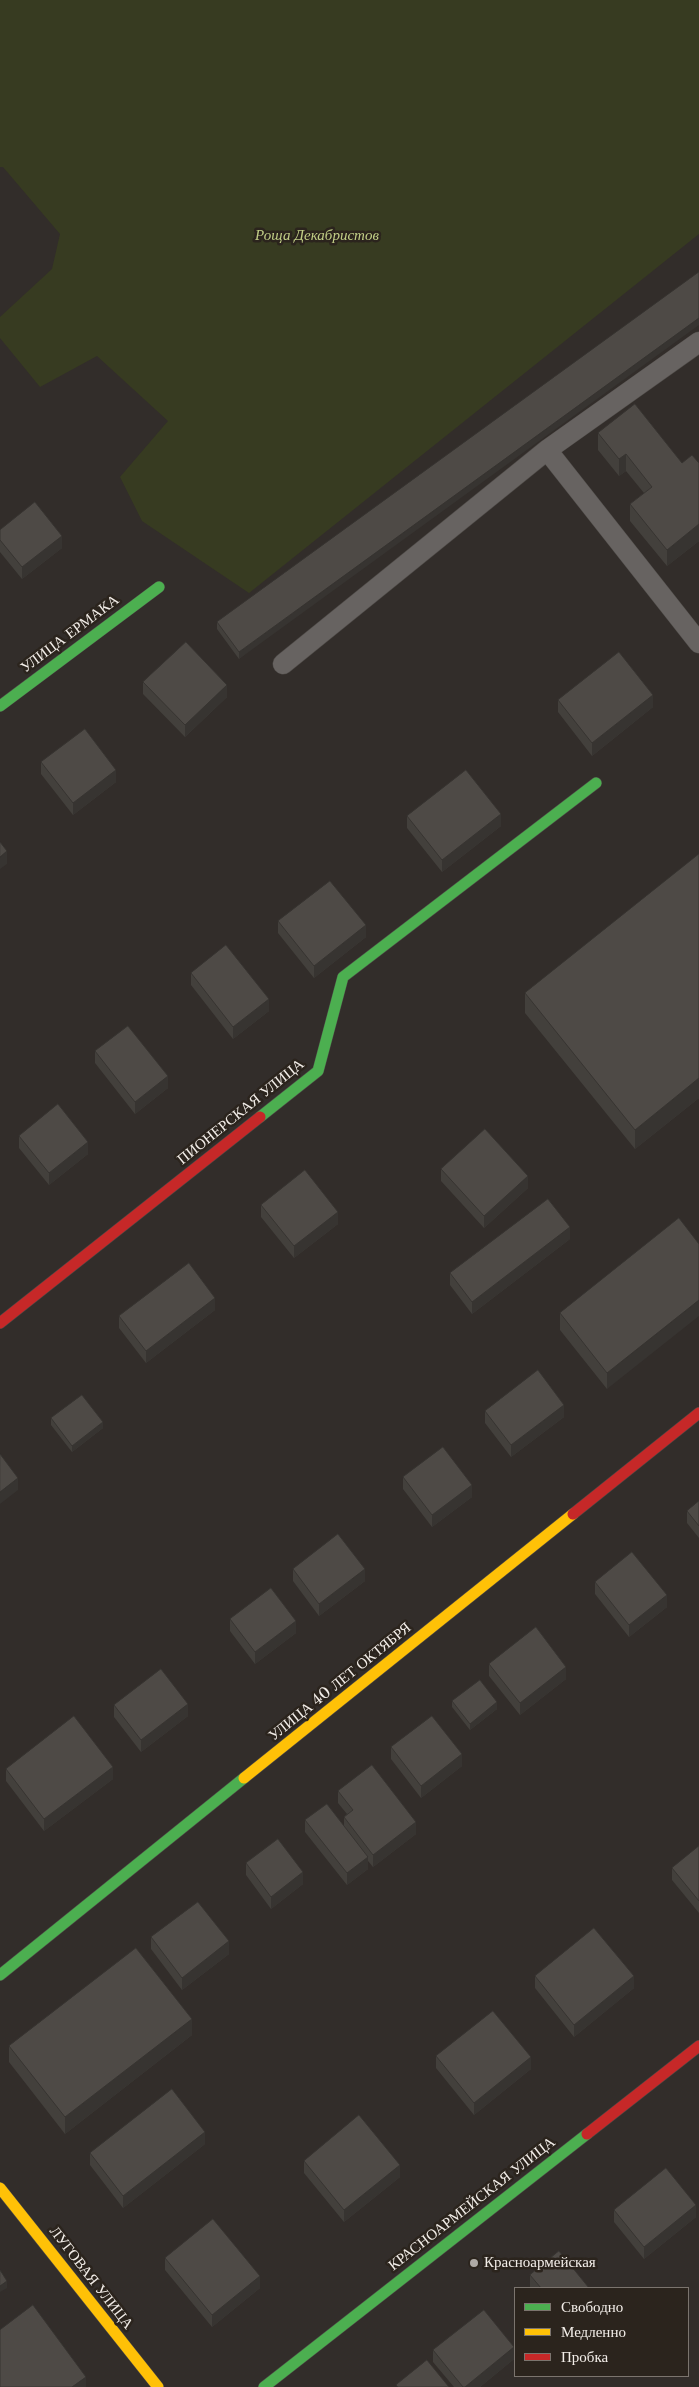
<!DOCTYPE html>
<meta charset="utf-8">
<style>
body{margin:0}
#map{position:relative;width:699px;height:2387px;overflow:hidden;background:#322d2a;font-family:"Libre Baskerville",serif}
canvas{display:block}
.legend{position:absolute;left:514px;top:2287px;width:175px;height:90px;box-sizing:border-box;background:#2b241d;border:1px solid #7b746e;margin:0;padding:6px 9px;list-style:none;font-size:15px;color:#f2ede8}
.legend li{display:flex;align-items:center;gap:10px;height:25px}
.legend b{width:25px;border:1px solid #7b746e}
</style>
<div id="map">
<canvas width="699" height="2387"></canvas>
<ul class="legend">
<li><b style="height:6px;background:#4caf50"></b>Свободно</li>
<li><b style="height:6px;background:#ffc107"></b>Медленно</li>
<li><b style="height:6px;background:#c62828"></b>Пробка</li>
</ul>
</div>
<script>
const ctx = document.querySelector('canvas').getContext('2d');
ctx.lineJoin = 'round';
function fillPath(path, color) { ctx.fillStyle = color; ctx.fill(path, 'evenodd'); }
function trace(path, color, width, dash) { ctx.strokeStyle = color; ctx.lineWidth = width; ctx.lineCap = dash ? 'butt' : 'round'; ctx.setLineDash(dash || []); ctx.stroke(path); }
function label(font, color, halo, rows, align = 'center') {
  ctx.font = font + ' "Libre Baskerville",serif'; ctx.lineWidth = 5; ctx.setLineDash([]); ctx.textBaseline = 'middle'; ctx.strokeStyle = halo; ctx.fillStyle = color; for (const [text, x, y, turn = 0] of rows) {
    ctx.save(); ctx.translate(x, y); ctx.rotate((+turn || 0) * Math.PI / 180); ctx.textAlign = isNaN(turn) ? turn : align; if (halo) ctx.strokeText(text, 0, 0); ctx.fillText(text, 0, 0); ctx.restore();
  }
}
fillPath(new Path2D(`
 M0,0H699V234L249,593L142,521L120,477L168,421L97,356L40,387L0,338V317L52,269L60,234L3,167H0Z`), '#373b21');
const lane = new Path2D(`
 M547,450L699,643
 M283,664L547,450L699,342`);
const fast = new Path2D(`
 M0,706L159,587
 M260,1117L318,1071L343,977L596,783
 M0,1975L244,1778
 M264,2387L587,2134`);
const slow = new Path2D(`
 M244,1778L573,1514
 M0,2188L158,2387`);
const jam = new Path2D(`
 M0,1323L260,1117
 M573,1514L699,1413
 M587,2134L699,2046`);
trace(lane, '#4d4946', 21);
trace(fast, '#4d4946', 12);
trace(slow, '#4d4946', 12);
trace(jam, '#4d4946', 12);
trace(lane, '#676361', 20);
trace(fast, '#4caf50', 11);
trace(slow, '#ffc107', 11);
trace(jam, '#c62828', 11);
fillPath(new Path2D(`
 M699,272L239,659L217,629V622Z
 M598,433L682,463H699V541L667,566L630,521V504L644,493L626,471L619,476L598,450Z
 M0,530L62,548L22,579L0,552Z
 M143,682L227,697L185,737L143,694Z
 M558,700L653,707L592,756L558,712Z
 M41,762L116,782L73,815L41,774Z
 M407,816L501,826L442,872L407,828Z
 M699,854V1098L635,1149L525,1013V993Z
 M278,921L366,937L314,978L278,933Z
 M191,973L269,1011L233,1039L191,985Z
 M95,1051L168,1088L135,1114L95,1063Z
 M19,1136L88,1154L49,1185L19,1148Z
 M441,1169L528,1188L484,1228L441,1181Z
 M261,1205L338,1224L294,1258L261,1217Z
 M679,1218L607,1389L560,1330V1313Z
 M570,1239L472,1314L450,1285V1273Z
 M215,1310L146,1363L119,1328V1316Z
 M485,1411L564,1417L511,1457L485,1423Z
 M51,1418L103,1428L72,1452L51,1425Z
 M403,1477L472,1497L432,1527L403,1489Z
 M699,1501V1538L687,1523V1511Z
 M293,1569L365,1581L319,1616L293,1581Z
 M595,1582L667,1607L629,1637L595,1594Z
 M230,1619L296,1633L255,1664L230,1631Z
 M489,1664L566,1679L520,1715L489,1676Z
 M452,1701L497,1709L470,1730L452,1707Z
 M114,1705L188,1716L141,1752L114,1717Z
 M391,1747L462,1766L421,1798L391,1759Z
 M6,1769L113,1779L44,1831L6,1781Z
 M338,1791L416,1834L373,1867L368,1861V1869L347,1885L305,1832V1820L344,1825V1817L347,1814L338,1803Z
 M699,1846V1913L672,1880V1868Z
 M246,1863L303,1884L271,1909L246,1875Z
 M151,1937L229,1954L182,1990L151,1949Z
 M535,1976L634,1988L574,2037L535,1988Z
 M192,2035L65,2134L9,2062V2046Z
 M436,2056L531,2069L474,2115L436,2068Z
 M205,2144L123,2208L90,2165V2153Z
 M304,2161L400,2177L344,2222L304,2173Z
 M614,2210L696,2217L644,2259L614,2222Z
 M165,2258L260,2288L212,2327L165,2270Z
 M530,2275L589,2288H531L530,2287Z
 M433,2350L514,2359L480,2387H454L433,2362Z`), '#43403c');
fillPath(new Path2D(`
 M699,318V325L239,659V652Z
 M626,454V471L619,476V459Z
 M699,524V541L667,566V550Z
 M62,536V548L22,579V567Z
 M227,685V697L185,737V725Z
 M653,695V707L592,756V743Z
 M116,770V782L73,815V803Z
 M501,814V826L442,872V860Z
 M7,851V864L0,869V857Z
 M366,925V937L314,978V966Z
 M269,999V1011L233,1039V1027Z
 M168,1076V1088L135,1114V1102Z
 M699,1078V1098L635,1149V1130Z
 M88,1142V1154L49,1185V1173Z
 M528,1176V1188L484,1228V1216Z
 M338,1212V1224L294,1258V1246Z
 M570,1227V1239L472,1314V1302Z
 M215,1298V1310L146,1363V1351Z
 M699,1300V1316L607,1389V1373Z
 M564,1405V1417L511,1457V1445Z
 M103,1422V1428L72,1452V1446Z
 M18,1478V1490L0,1504V1492Z
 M472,1485V1497L432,1527V1515Z
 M365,1569V1581L319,1616V1604Z
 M667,1595V1607L629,1637V1625Z
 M296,1621V1633L255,1664V1652Z
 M566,1667V1679L520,1715V1703Z
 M497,1702V1709L470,1730V1724Z
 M188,1704V1716L141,1752V1740Z
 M462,1754V1766L421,1798V1786Z
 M113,1767V1779L44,1831V1819Z
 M416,1822V1834L373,1867V1855Z
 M368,1857V1869L347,1885V1873Z
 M303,1872V1884L271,1909V1897Z
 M229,1941V1954L182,1990V1978Z
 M634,1976V1988L574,2037V2025Z
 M192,2019V2035L65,2134V2117Z
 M531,2057V2069L474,2115V2103Z
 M205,2132V2144L123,2208V2196Z
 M400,2165V2177L344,2222V2210Z
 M696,2205V2217L644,2259V2247Z
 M260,2276V2288L212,2327V2315Z
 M7,2281V2288L0,2292V2286Z
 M514,2347V2359L480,2387H465Z
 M86,2377V2387H72Z`), '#373431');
const building = new Path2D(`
 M699,272V318L239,652L217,622Z
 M635,404L682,463L692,455L699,463V524L667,550L630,504L652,487L626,454L619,459L598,433Z
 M35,502L62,536L22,567L0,540V530Z
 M186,642L227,685L185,725L143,682Z
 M619,652L653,695L592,743L558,700Z
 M85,729L116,770L73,803L41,762Z
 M466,770L501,814L442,860L407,816Z
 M0,842L7,851L0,857Z
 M699,854V1078L635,1130L525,993Z
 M330,881L366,925L314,966L278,921Z
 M226,945L269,999L233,1027L191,973Z
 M128,1026L168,1076L135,1102L95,1051Z
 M58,1104L88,1142L49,1173L19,1136Z
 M485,1129L528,1176L484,1216L441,1169Z
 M305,1170L338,1212L294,1246L261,1205Z
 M548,1199L570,1227L472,1302L450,1273Z
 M679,1218L699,1244V1300L607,1373L560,1313Z
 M189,1263L215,1298L146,1351L119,1316Z
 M538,1370L564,1405L511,1445L485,1411Z
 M82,1395L103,1422L72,1446L51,1418Z
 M443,1447L472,1485L432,1515L403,1477Z
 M0,1454L18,1478L0,1492Z
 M699,1501V1526L687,1511Z
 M338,1534L365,1569L319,1604L293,1569Z
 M632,1552L667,1595L629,1625L595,1582Z
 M271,1588L296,1621L255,1652L230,1619Z
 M536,1627L566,1667L520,1703L489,1664Z
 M161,1669L188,1704L141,1740L114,1705Z
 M480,1680L497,1702L470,1724L452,1701Z
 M74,1716L113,1767L44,1819L6,1769Z
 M432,1716L462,1754L421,1786L391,1747Z
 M372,1765L416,1822L373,1855L344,1817L353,1810L338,1791Z
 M327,1804L368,1857L347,1873L305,1820Z
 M278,1839L303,1872L271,1897L246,1863Z
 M699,1846V1901L672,1868Z
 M198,1902L229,1941L182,1978L151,1937Z
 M594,1928L634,1976L574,2025L535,1976Z
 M136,1948L192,2019L65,2117L9,2046Z
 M493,2011L531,2057L474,2103L436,2056Z
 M172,2089L205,2132L123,2196L90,2153Z
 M359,2115L400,2165L344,2210L304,2161Z
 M666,2168L696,2205L644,2247L614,2210Z
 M213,2219L260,2276L212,2315L165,2258Z
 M559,2251L589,2288H541L530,2275Z
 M0,2270L7,2281L0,2286Z
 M33,2305L86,2377L72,2387H0V2330Z
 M484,2310L514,2347L465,2387H463L433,2350Z
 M427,2360L449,2387H398L396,2385Z`);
fillPath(building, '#4e4a46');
trace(building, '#373431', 1);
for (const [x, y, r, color] of [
 [474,2263,5,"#afaaa6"]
]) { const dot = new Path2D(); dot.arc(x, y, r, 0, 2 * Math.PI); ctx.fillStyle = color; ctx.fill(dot); trace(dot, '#2b241d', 2); }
label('italic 15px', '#c1ce86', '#2b241d', [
 ["Роща Декабристов",317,236]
]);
label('15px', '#f2ede8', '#2b241d', [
 ["УЛИЦА ЕРМАКА",70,634,-37],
 ["ПИОНЕРСКАЯ УЛИЦА",241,1112,-39],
 ["УЛИЦА 40 ЛЕТ ОКТЯБРЯ",340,1682,-39],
 ["КРАСНОАРМЕЙСКАЯ УЛИЦА",472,2204,-38],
 ["ЛУГОВАЯ УЛИЦА",91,2278,52]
]);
label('15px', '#f2ede8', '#2b241d', [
 ["Красноармейская",484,2263]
], 'left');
</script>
